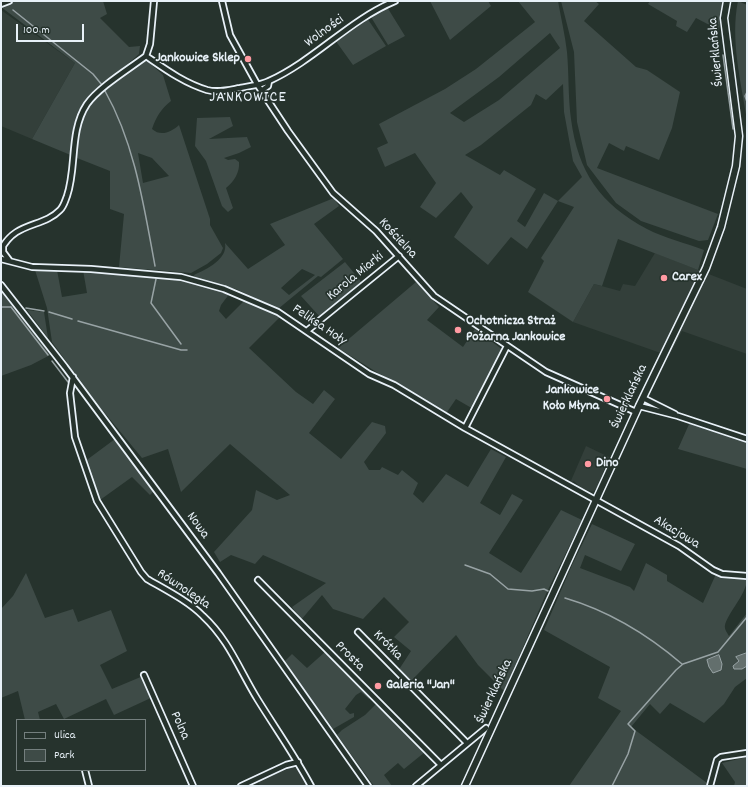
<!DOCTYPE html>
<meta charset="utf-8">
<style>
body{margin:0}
#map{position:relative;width:748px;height:787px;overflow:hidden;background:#26332d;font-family:Dekko,sans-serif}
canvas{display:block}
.frame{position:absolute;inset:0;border:2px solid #e8f1f8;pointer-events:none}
.legend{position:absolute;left:16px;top:719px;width:130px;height:52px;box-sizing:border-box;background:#26332d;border:1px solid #747f7e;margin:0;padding:5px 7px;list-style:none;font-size:12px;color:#e8f1f8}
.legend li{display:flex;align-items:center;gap:8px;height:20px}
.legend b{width:20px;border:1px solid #747f7e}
.scale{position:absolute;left:16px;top:24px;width:68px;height:18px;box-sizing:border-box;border:2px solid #e8f1f8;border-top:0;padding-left:5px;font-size:12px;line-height:14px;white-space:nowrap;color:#e8f1f8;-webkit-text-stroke:3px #26332d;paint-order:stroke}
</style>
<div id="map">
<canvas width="748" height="787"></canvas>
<div class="frame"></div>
<ul class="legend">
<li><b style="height:5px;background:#26332d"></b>Ulica</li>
<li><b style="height:11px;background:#3e4b47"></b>Park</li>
</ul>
<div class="scale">100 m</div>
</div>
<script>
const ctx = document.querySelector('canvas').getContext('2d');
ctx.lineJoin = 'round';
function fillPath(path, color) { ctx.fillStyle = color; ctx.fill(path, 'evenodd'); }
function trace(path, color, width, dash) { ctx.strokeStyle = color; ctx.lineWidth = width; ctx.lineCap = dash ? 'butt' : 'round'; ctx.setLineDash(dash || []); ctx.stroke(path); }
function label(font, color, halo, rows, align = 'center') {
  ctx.font = font + ' Dekko,sans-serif'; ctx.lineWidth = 3.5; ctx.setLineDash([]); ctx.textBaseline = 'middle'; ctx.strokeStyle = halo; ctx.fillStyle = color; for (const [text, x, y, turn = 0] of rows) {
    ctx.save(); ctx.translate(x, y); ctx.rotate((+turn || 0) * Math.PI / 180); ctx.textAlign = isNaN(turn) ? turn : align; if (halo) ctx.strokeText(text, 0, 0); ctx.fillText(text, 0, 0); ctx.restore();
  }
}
fillPath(new Path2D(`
 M1,10L75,63L32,139L1,126Z
 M655,253L747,289V354L682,331L669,356L573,322L594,284L620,291L623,284L635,286Z
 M586,446L609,457L598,486L593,492L581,488L574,481L570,483Z
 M293,767L298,769L307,786H260L258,781Z`), '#333f3a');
fillPath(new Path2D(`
 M15,1H103L107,14L100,18L129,47L140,46L139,54C120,72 81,98 75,125C73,135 73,146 73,156L32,139L75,63L1,7Z
 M430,1H488L491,6L450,40Z
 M518,1H558C561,18 565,35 567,52C569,74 568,97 571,119C578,172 600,204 647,229C664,238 686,243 704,250L698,270L618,239L602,286L594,284L573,322L528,292L544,261L541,258L574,207L558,201L527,249L511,237L488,265L454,237L473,207L461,192L436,218L420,207L436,183L415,153L385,167L377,148L388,143L379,124L445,89L476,69L535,22ZM550,33L560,48L499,100L464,122L450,113L499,77ZM563,84L564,112L573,161L582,177L558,201L544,193L525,227L517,221L536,189L504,170L500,175L465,155L481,145L531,105L536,94L546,100Z
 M561,1H595L599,4L584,21L636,67L647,70L680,92L672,128L659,160L626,146L624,151L609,143L597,168L718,214L708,240L699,241L641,221L616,203L587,165L577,122L574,52Z
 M650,1H723L719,30L696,18L687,32L676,26L677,21L648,4Z
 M738,1L747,5V120C741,82 730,39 738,1Z
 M387,7L405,36L388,45L371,17Z
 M367,18L386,46L353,65L335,40Z
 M145,59L163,75L171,101C161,109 156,117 152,129C161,137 171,132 179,125L210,219V225L223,248L221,253L207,264L191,273L119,267L124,214L110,209V171L77,158C77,147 79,121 85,112C100,91 124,75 145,59ZM138,153L152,158L169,176L143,183Z
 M230,117L233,126L209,139L247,137L251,147L239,153L224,158L228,160L235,159L239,162C240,172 234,182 226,188L233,208L228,212L222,206L206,161L195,146L197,118Z
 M334,198L339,206L314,224L343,259L321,277L318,276L278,309L236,289L195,278L194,275C207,269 228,259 225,243L248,269L285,245L270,224ZM302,269L315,275L289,295L281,288Z
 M345,262L363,284L320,317L301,296Z
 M35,270H57L62,297L87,293L83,270L180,278L230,293L221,305L219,311L226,319L246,299L281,316L249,348L296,392L313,404L324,390L335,399L309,433L341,459L372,422L385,426L386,433L364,462L369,470H380L382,467L398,475L402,470L418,483L413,494L423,503L446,474L468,487L491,449L506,457L480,503L500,515L512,494L523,500L489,553L521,573L561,510L582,520L546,594L504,691L478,665L456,635L411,681L398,671L411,651L394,637L409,622L384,597L363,619L333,609L322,595L301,620L292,607L326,583L263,555L255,564L231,555L220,562L214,552L252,510L256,490L277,500L290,495L230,444L181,492L168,449L142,458L99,406L52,342L47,308Z
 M416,282L439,307L427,320L463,347L475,329L503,350L475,410L456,399L445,415L338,348Z
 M1,290L52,354L31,365L1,376Z
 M27,310L44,312L48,338Z
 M690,422L747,442V469L678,449Z
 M115,439L154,491L150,495L132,477L100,500L84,462Z
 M592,524L635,544L621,571L585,555L580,568L630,587L634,591L646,563L667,575V581L703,603L716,574L725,578L747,579C747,595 723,618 725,628C725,630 728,634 729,636L747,613V678L735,687L724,704L704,723L670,703L660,714L650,704L631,727L707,783V786H569L621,711L598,698L610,667L544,630L572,565Z
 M26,573L45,618L73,609L78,622L111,610L127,651L100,665L112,689L143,676L153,697L114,715L106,699L64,719L56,704L38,712L40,720H25L18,691L1,698V609L13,596Z
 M325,652L370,697L369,699L361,692L356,695L345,709L350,714L354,713V717L333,729L284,662L292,654L307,668Z
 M376,704L425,752L404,769L398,763L384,775L392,786H374L337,735L342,730L365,715Z
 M747,757V786H734L735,782L722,763Z`), '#3e4b47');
const water = new Path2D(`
 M747,653V666L742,669H734L733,666L739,661L736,657Z
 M719,655L722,664L721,670L713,673L709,667L707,660Z`);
fillPath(water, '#636f6d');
trace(water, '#98a3a5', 1);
trace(new Path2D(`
 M13,10L93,74L102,85
 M723,55L733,129
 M105,91C135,144 144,207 155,266
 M747,92L745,96L747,102
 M156,279L151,303L181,344
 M1,307H11
 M11,307L48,355
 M26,308L44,311
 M49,312L72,319
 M78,321L181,350H187
 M52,361L68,382
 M465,565L490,574L508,589L532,591L544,589L548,591
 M565,598C609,611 647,634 682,664
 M612,786L628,754L635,731L628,724L676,670L683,664L718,652L747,617`), '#98a3a5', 1.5);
const minor = new Path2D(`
 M222,1L230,35L257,84L288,131L333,193L376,231L434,296L546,372L636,412
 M1,4L9,1
 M146,56L150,44L154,1
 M261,91L268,86L269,81
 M3,246V252L9,260
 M1,250C15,221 43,228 60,210C64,206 65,201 67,196C77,167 69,131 87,104C99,87 129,69 146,56C165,69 184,83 207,90C218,93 229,90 240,88C249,86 261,85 269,81C315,60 349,20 395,1
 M1,259L32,267L91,269L181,277L224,289L278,312L369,374L394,385L465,428L679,546L713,570L722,574L747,576
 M1,285L65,367L218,573L368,786
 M308,330L399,256
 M73,377L70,393L75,437L97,501L141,572L147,579C166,590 188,601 203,616C229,640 240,671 258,700C276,729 295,756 311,786
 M643,398L675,414
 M639,406L678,416L747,439
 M465,428L507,346
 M258,580L441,765
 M358,632L467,743
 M144,675L193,786
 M85,770L89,786
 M241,786L286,765L298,762
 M416,786L486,728
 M710,786L717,760L721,757L747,753`);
const major = new Path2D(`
 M465,786L639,406L706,268L721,227L736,166L739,136L724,18L727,1`);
trace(minor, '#e8f1f8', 8);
trace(major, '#e8f1f8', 9);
trace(minor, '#26332d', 4.5);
trace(major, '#26332d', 6);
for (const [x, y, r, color] of [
 [248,59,4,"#ff9aa2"],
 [664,278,4,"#ff9aa2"],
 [458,330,4,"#ff9aa2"],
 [607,399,4,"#ff9aa2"],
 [588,464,4,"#ff9aa2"],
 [378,686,4,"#ff9aa2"]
]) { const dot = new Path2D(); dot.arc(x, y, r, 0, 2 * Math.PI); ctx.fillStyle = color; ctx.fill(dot); trace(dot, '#26332d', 1.5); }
label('14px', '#e8f1f8', '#26332d', [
 ["Wolności",325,32,-36],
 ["Świerklańska",717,52,-95],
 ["Kościelna",397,239,47],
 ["Karola Miarki",356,277,-39],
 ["Feliksa Hoły",319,326,34],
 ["Świerklańska",630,397,-65],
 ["Nowa",197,526,54],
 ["Akacjowa",676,533,31],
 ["Równoległa",183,590,34],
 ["Krótka",387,646,45],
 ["Prosta",349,657,45],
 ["Świerklańska",495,692,-65],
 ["Polna",179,726,66]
]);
label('bold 14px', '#e8f1f8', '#26332d', [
 ["Jankowice Sklep",240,59,"right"],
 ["Carex",672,278],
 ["Ochotnicza Straż",466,322],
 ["Pożarna Jankowice",466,338],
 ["Jankowice",599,391,"right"],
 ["Koło Młyna",599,407,"right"],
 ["Dino",596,464],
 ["Galeria \"Jan\"",386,686]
], 'left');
ctx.letterSpacing = '1px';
label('16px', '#e8f1f8', '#26332d', [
 ["JANKOWICE",248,99]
]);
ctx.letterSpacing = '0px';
</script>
